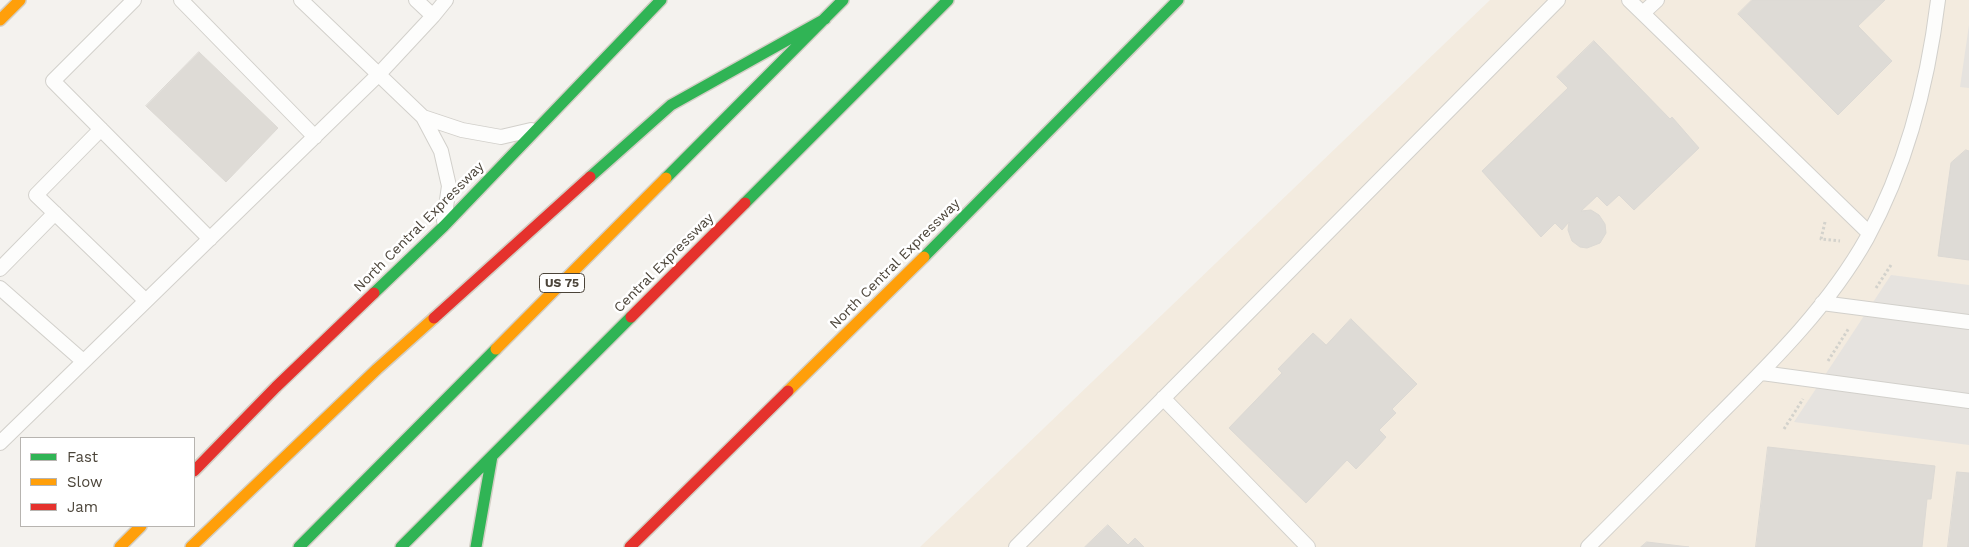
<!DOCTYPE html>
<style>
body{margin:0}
#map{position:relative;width:1969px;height:547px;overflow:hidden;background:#f4f2ee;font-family:"Work Sans",sans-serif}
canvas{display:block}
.legend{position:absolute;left:20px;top:437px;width:175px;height:90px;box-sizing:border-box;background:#fff;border:1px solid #b7b4b0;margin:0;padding:6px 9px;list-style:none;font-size:15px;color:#4b4439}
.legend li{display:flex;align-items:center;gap:10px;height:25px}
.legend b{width:25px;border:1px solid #b7b4b0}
</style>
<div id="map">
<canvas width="1969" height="547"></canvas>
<ul class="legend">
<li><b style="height:6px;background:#30b455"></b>Fast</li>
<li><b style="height:6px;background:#ff9f0a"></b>Slow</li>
<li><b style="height:6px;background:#e5322d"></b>Jam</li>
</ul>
</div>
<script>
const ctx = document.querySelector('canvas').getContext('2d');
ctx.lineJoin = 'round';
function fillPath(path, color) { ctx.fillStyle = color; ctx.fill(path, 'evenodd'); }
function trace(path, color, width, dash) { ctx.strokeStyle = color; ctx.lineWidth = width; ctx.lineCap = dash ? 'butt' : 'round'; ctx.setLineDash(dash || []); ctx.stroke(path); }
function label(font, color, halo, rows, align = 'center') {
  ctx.font = font + ' "Work Sans",sans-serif'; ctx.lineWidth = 5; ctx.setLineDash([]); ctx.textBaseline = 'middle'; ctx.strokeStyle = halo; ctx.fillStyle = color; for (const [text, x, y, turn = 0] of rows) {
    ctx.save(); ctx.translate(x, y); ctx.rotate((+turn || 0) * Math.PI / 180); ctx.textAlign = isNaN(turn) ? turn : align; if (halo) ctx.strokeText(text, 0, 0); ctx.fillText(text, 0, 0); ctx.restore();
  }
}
fillPath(new Path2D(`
 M1490,0H1969V547H920Z`), '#f3ebdf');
fillPath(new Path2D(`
 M1969,25V88L1960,87Z
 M1891,275L1969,285V445L1794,422Z`), '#e6e3df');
const building = new Path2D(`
 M1752,0H1885L1858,26L1892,61L1838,115L1738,14Z
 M1594,41L1670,119L1672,117L1699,148L1634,210L1619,195L1607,206L1597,196L1581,211L1591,210L1599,215L1605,224L1606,233L1600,243L1587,248L1580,247L1572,241L1568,230L1569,222L1562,230L1555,223L1541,237L1482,171L1568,88L1557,77Z
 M199,52L278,128L226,182L146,106Z
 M1966,150L1969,151V260L1938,256L1951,163Z
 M1351,319L1417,384L1392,409L1396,413L1379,430L1386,437L1378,446L1356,469L1347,460L1306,503L1229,428L1282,373L1278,369L1313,333L1326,345Z
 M1768,447L1935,466L1931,499H1927L1922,547H1756Z
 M1957,472L1969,473V547H1948Z
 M1108,525L1128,545L1135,538L1144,547H1085Z
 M1647,542L1689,547H1641Z`);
fillPath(building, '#dedbd6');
trace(building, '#dcd9d4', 1);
const lane = new Path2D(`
 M134,0L53,81L210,239
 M181,0L315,137
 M301,0L423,117L441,151L449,186L444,221
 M1629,0L1869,233
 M1643,13L1657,0
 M433,16L446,0
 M423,117L462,130L501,137L531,130
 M101,129L36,195L146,301
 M0,269L55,213
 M0,288L83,361
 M1822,303L1969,322
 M1762,373L1969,401
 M1163,398L1308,547
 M0,443L379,74L433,16L416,0
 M1016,547L1558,0
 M1588,547C1631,504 1674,461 1716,418C1771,363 1829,306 1867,238C1907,165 1928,82 1938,0`);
const fast = new Path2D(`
 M590,177L671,105L825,19
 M666,178L843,0
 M745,203L948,0
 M924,257L1178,0
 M374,293L444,226L661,0
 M299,547L496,349
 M401,547L631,317
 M476,547L492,456`);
const slow = new Path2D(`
 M0,20L20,0
 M496,349L666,178
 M788,391L924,257
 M120,547L141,526
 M191,547L377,369L434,318`);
const jam = new Path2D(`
 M631,317L745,203
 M434,318L590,177
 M194,471L276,387L374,293
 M630,547L788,391`);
trace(lane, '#d2d0cb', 16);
trace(fast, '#d3cfc5', 14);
trace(slow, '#d3cfc5', 14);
trace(jam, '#d3cfc5', 14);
trace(new Path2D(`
 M1825,222L1821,239L1840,241
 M1876,288L1891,265
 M1828,361L1849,328
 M1784,429L1803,399`), '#d3d2cc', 3, [2.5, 2.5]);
trace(lane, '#fdfdfc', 14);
trace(fast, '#30b455', 11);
trace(slow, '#ff9f0a', 11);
trace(jam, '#e5322d', 11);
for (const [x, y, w] of [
 [562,283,45]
]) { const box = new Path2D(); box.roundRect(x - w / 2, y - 9.5, w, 19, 4); ctx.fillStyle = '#fff'; ctx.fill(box); trace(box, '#4b4439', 1); }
label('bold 12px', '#4b4439', null, [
 ["US 75",562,283]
]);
label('14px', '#4b4439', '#fff', [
 ["North Central Expressway",419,227,-45],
 ["Central Expressway",664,263,-45],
 ["North Central Expressway",895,264,-45]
]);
</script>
